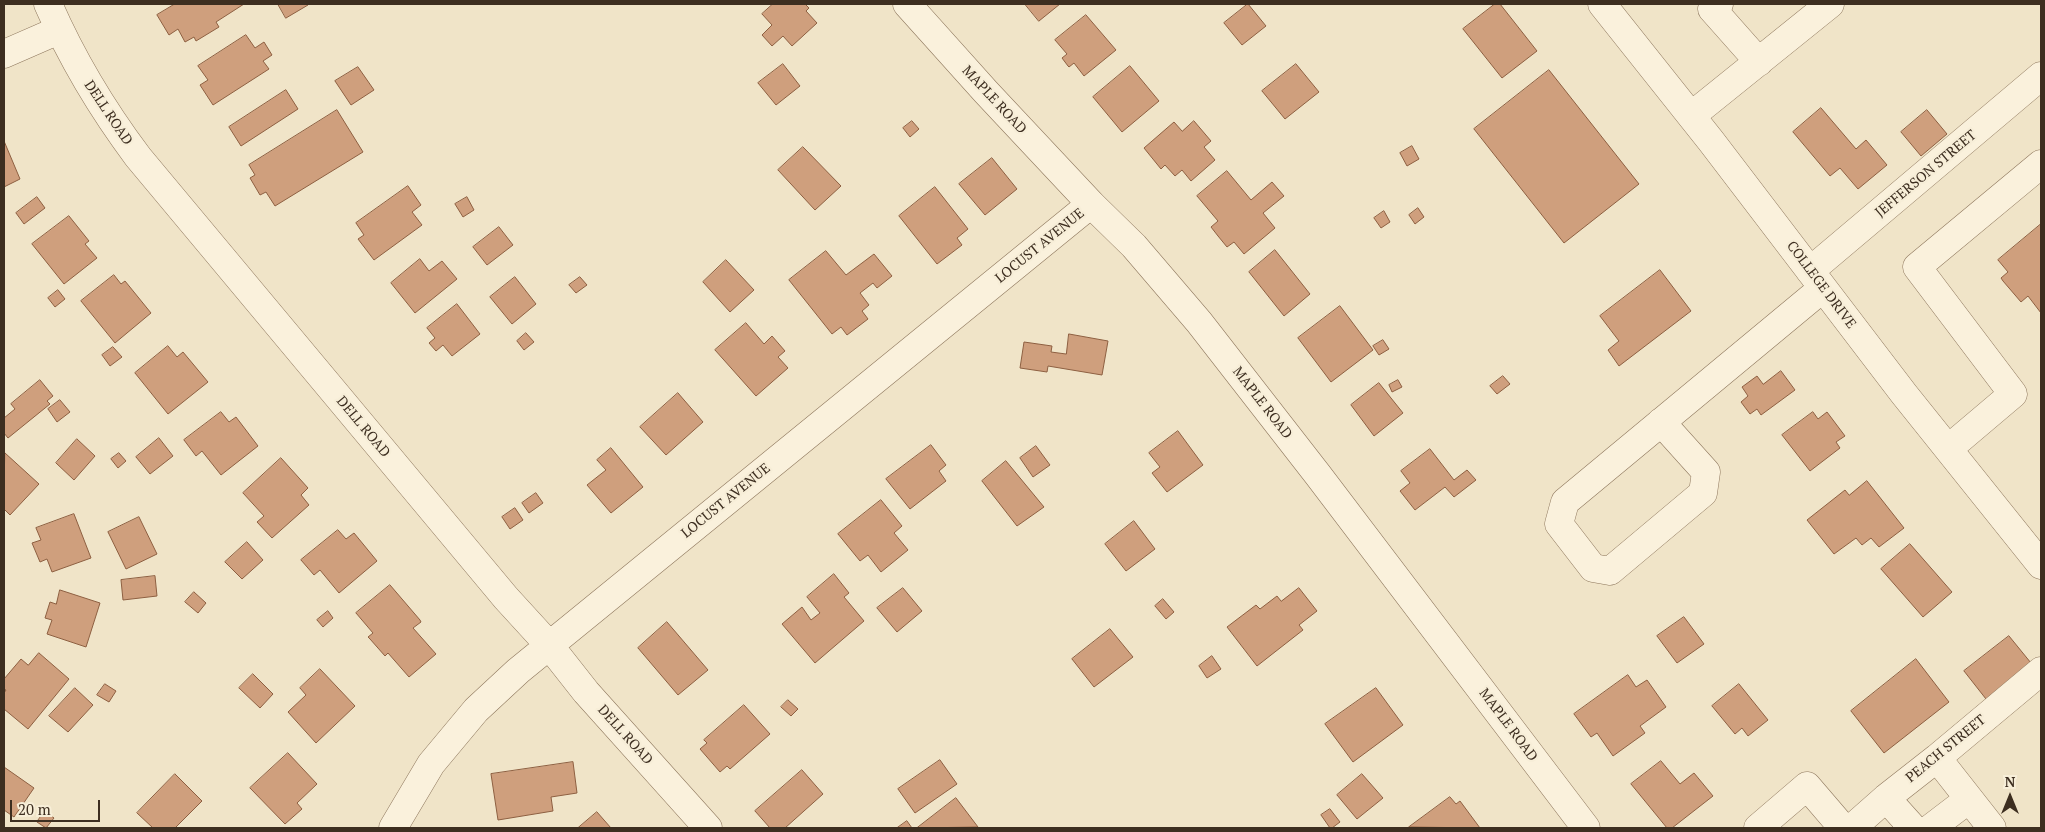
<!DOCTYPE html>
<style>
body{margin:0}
#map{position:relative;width:2045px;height:832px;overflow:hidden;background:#f0e4c8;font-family:"PT Serif",serif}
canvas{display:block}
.frame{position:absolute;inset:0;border:5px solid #3d2e20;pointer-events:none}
.north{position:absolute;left:1985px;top:772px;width:50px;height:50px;-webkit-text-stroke:4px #f7eed8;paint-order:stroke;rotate:0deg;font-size:14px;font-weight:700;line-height:20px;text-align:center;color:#3d2e20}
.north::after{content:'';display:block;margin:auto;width:18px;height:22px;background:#3d2e20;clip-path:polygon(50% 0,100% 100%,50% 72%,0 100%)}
.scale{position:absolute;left:10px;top:800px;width:90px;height:22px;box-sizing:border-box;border:2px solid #3d2e20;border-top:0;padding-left:6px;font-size:15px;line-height:18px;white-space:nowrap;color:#3d2e20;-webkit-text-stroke:4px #f7eed8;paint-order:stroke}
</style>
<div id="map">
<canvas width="2045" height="832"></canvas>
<div class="frame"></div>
<div class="north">N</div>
<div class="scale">20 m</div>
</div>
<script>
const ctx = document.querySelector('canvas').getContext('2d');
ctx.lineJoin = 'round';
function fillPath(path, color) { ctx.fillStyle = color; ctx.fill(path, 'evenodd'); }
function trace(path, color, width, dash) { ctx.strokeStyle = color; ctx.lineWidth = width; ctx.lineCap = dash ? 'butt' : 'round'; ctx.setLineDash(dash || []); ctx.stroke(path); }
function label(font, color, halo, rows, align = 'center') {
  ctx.font = font + ' "PT Serif",serif'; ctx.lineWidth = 4.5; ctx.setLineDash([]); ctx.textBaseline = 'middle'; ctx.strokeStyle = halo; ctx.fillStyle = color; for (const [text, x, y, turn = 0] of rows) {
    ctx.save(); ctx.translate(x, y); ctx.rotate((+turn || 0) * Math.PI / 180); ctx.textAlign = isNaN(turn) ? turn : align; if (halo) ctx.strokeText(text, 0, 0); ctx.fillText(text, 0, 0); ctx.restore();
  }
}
const building = new Path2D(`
 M175,4H244L216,22L219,27L196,41L194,37L185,42L178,29L169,35L157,15Z
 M278,4H307L308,5L286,18Z
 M773,4H805L809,8L806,11L817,23L792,46L783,36L772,46L762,35L772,25L762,14Z
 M1025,4H1060L1039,21Z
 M1248,4L1266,26L1242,45L1224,23Z
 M1495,4H1500L1537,51L1502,78L1463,29Z
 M1086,15L1116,50L1084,76L1074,63L1069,67L1068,66L1062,58L1067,54L1055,40Z
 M246,35L255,48L264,42L272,55L263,61L269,69L213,105L200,85L208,80L198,66Z
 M783,64L800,86L776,105L758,83Z
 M1296,64L1319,92L1285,119L1262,91Z
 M1130,66L1159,101L1122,132L1093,97Z
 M358,67L374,90L351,105L335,81Z
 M1549,70L1639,184L1564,243L1474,129Z
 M286,90L298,109L241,146L229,127Z
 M1821,108L1856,149L1866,140L1887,165L1858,189L1840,168L1830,176L1793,132Z
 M337,110L363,152L275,206L266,192L260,195L250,178L255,175L249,165Z
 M1927,110L1947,134L1921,156L1901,132Z
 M912,121L919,129L910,137L903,128Z
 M1194,121L1211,141L1204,147L1215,160L1191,181L1182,170L1175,176L1165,165L1161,169L1144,148L1174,122L1182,131Z
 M4,141L20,179L4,187Z
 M1412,146L1419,159L1407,166L1400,153Z
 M803,147L841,186L815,210L778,170Z
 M992,158L1017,189L985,215L959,184Z
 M1227,171L1251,200L1272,182L1284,196L1263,213L1275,228L1244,254L1234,242L1227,247L1218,236L1211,227L1218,221L1197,196Z
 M408,186L421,205L412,212L422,225L374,260L358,239L364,235L356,223Z
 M935,187L968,229L957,238L962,245L937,264L899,216Z
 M37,197L45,208L24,224L16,213Z
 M467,197L474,210L463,217L455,204Z
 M1418,208L1424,217L1415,224L1409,215Z
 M1384,211L1390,222L1381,228L1374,218Z
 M69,216L89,241L85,244L97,258L64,284L32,244Z
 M2041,224V313L2028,296L2021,302L2003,281L2001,278L2008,272L1998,260Z
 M499,227L513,245L487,265L473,247Z
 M1275,250L1310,294L1284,316L1249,272Z
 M826,251L846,275L874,254L892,276L877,288L873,283L860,293L869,305L862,311L868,319L847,335L841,327L832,334L789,280Z
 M420,259L429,271L442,261L457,279L415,313L391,283Z
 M726,260L754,290L730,312L703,282Z
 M1660,270L1691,311L1619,366L1608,350L1619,341L1600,316Z
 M114,275L121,284L125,281L151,313L115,343L81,301Z
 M515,277L536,304L512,324L490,297Z
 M580,277L587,285L576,293L569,285Z
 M58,290L65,299L55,307L48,298Z
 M457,304L480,334L452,356L443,345L436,351L429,343L435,338L427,328Z
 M1340,306L1373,350L1331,382L1298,338Z
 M746,323L764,344L772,336L785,351L778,357L788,368L756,396L715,350Z
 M526,333L534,342L524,350L517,341Z
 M1069,334L1108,341L1102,375L1048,366L1047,372L1020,368L1024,342L1052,346L1051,352L1066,354Z
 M1383,340L1389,349L1379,355L1373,346Z
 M168,346L177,357L183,352L208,382L168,414L135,373Z
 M113,347L122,357L110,366L102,355Z
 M1781,371L1795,390L1761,415L1757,409L1750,414L1741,402L1748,396L1742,387L1757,376L1763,384Z
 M1503,376L1510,384L1497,394L1490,386Z
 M40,380L53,396L47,401L50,404L8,438L4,433V418L15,409L11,404Z
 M1398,380L1402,387L1392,392L1389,385Z
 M1379,383L1403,413L1374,436L1351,405Z
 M678,393L703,422L666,455L640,427Z
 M60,400L70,412L57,422L48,409Z
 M221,412L229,422L236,417L258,446L221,475L202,451L196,456L184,440Z
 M1813,412L1818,419L1827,412L1845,436L1836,442L1840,448L1810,471L1782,435Z
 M1178,431L1203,465L1167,492L1152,473L1160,467L1149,453Z
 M159,438L173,456L150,474L136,457Z
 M77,439L95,456L74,480L56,463Z
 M931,445L946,465L939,471L946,481L910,509L886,479Z
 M1036,446L1050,465L1033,477L1020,458Z
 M611,448L643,487L611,513L587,485L606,470L597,460Z
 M1430,449L1454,480L1467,470L1476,480L1454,497L1445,487L1415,510L1400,491L1410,483L1401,471Z
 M5,453L39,484L10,515L4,509Z
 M119,453L126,461L118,468L111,459Z
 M281,458L308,488L301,495L309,505L272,538L257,522L264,516L243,493Z
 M1006,461L1044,507L1017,526L982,481Z
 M1867,481L1904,528L1879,547L1871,538L1862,545L1856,538L1834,554L1807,520L1845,490L1849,495Z
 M536,493L543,503L529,513L522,503Z
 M881,500L902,526L894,533L908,550L881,572L868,555L860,561L838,534Z
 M515,508L523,520L510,529L502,517Z
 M74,514L91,558L52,572L47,559L40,562L32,543L41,540L36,528Z
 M139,517L157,554L126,569L108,532Z
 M1134,521L1155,549L1126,571L1105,544Z
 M338,530L346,539L354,533L377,561L339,593L320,570L314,575L301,560Z
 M247,542L263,560L242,579L225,562Z
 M1910,544L1952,592L1923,617L1881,569Z
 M834,574L849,593L844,597L864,621L815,663L782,624L802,607L811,620L820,613L807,597Z
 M155,576L157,596L123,600L121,580Z
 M390,585L420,620L421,622L413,628L436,654L409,677L388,653L385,656L370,639L368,637L373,633L356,613Z
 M903,588L922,611L897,632L877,608Z
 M1299,588L1317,611L1299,625L1303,630L1257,666L1227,627L1256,605L1260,609L1277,596L1281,601Z
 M60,590L100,603L86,647L47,634L52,620L45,618L50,602L56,604Z
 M194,592L206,603L198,613L185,602Z
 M1163,599L1174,612L1166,619L1155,606Z
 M328,611L333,618L323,627L317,620Z
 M1684,617L1704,644L1677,663L1657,636Z
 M667,622L708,670L678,695L638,648Z
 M1110,629L1133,657L1094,687L1072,659Z
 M2009,636L2031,663L1986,699L1964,671Z
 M39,653L69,679L28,729L4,709V693L6,690L4,689V679L21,659L28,665Z
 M1212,656L1221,669L1207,678L1199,666Z
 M1916,659L1949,702L1884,753L1851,711Z
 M320,669L355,706L316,743L288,712L306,695L300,688Z
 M253,674L273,694L260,708L239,688Z
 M1628,675L1636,687L1647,680L1666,707L1640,726L1645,733L1613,756L1597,733L1591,737L1574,714Z
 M105,684L116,691L109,702L97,695Z
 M1739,684L1768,720L1748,736L1742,728L1735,734L1712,706Z
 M75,688L93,705L68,732L49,716Z
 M1376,688L1403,725L1353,762L1325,724Z
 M788,700L798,709L791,716L781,707Z
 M744,705L770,734L730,769L727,766L720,772L700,749L707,743L704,740Z
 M288,753L317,784L297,803L302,809L285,824L250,788Z
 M940,760L957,784L915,813L898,789Z
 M1661,761L1680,784L1694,773L1713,796L1672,828H1667L1631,784Z
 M573,762L577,793L551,797L553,811L498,820L491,774Z
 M4,767L34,788L14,817L4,810Z
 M802,770L823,794L785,828H770L755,811Z
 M175,774L202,801L175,828H153L137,813Z
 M1362,774L1383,798L1357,819L1337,795Z
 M1450,797L1456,804L1460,801L1480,828L1409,827Z
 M956,798L978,827L917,828Z
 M1330,809L1340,822L1332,828H1330L1321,815Z
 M45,811L54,818L46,828L37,822Z
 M597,812L611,828H578Z
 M907,821L912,828H897Z`);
fillPath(building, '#cf9f7d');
trace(building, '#8d5f41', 1);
const minor = new Path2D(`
 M48,4C72,59 102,109 138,157L506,598L549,645L586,692L708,828
 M907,4L986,92L1091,204L1134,246L1199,322L1318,475L1586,828
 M1602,4L1711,141L1904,394L2041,565
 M1719,4L1712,9L1759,62
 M4,54L59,30
 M1691,116L1830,4
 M1810,271L2041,76
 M1661,422L1706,472L1703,493L1610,571L1593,568L1559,524L1565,502L1823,288
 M1948,449L2013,394L1917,267L2041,164
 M1937,758L1992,828
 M1886,798L1913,828
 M393,828L431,764L476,710L518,671L1091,204
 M1758,828L1807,786L1843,828
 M1852,828L1886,798L1937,758L2041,671
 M1931,828L1969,799`);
trace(minor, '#8d765c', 29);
trace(minor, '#faf1dc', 28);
label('14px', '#3d2e20', '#f7eed8', [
 ["MAPLE ROAD",994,100,47],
 ["DELL ROAD",108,113,56],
 ["JEFFERSON STREET",1926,174,-40],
 ["LOCUST AVENUE",1040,246,-39],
 ["COLLEGE DRIVE",1821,285,53],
 ["MAPLE ROAD",1262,403,52],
 ["DELL ROAD",363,427,50],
 ["LOCUST AVENUE",726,501,-39],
 ["MAPLE ROAD",1508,725,53],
 ["DELL ROAD",625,735,48],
 ["PEACH STREET",1946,749,-39]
]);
</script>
